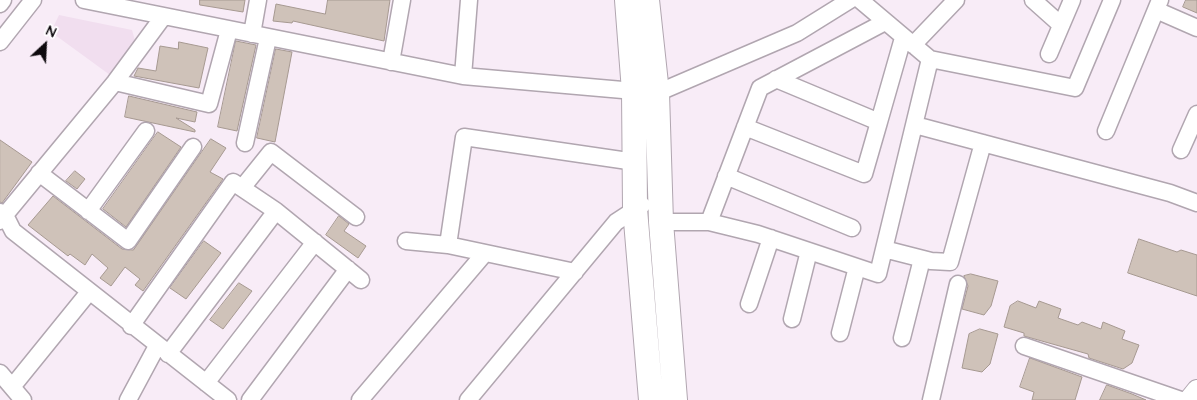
<!DOCTYPE html>
<style>
body{margin:0}
#map{position:relative;width:1197px;height:400px;overflow:hidden;background:#f8ecf7;font-family:Quicksand,sans-serif}
canvas{display:block}
.north{position:absolute;left:20px;top:20px;width:50px;height:50px;-webkit-text-stroke:4px #fffcff;paint-order:stroke;rotate:25deg;font-size:14px;font-weight:700;line-height:20px;text-align:center;color:#0e0a0e}
.north::after{content:'';display:block;margin:auto;width:18px;height:22px;background:#0e0a0e;clip-path:polygon(50% 0,100% 100%,50% 72%,0 100%)}
</style>
<div id="map">
<canvas width="1197" height="400"></canvas>
<div class="north">N</div>
</div>
<script>
const ctx = document.querySelector('canvas').getContext('2d');
ctx.lineJoin = 'round';
function fillPath(path, color) { ctx.fillStyle = color; ctx.fill(path, 'evenodd'); }
function trace(path, color, width, dash) { ctx.strokeStyle = color; ctx.lineWidth = width; ctx.lineCap = dash ? 'butt' : 'round'; ctx.setLineDash(dash || []); ctx.stroke(path); }
fillPath(new Path2D(`
 M59,15L132,30L136,44L110,75L51,32Z`), '#f1deef');
const building = new Path2D(`
 M200,0H245L243,12L200,5Z
 M328,0H390L384,41L293,21L292,23L273,21L276,4L325,14Z
 M1186,0H1197V13L1183,7Z
 M236,41L256,45L237,131L218,127Z
 M179,42L208,48L199,88L134,76L138,68L156,71L160,46L178,49Z
 M276,49L292,52L275,142L257,138Z
 M129,96L197,112L195,122L176,118L195,130V132L125,117Z
 M158,132L181,147L126,227L103,209Z
 M211,139L226,148L210,172L223,179L143,291L135,285L140,279L125,267L111,286L100,278L108,268L92,254L85,265L70,254L68,256L28,225L53,196L122,249L133,250Z
 M0,140L32,162L2,203L0,202Z
 M75,171L85,179L77,189L66,181Z
 M339,216L349,224L344,231L366,246L358,258L326,235Z
 M1139,239L1177,252L1181,250L1197,255V296L1128,273Z
 M204,241L221,253L186,299L170,288Z
 M971,274L998,281L991,306L984,315L962,309L968,286L964,276Z
 M239,283L252,291L223,329L210,320Z
 M1018,301L1036,308L1039,301L1061,309L1058,318L1078,325L1082,322L1101,329L1103,322L1125,331L1122,339L1139,345L1132,363L1123,369L1089,358L1088,354L1024,336V333L1004,327L1010,306Z
 M980,329L998,334L990,364L982,372L962,368L969,334Z
 M1030,358L1082,377L1075,400H1032L1034,392L1020,387Z
 M1107,385L1132,394L1146,400H1100Z`);
fillPath(building, '#cfc2b9');
trace(building, '#a69991', 1);
const minor = new Path2D(`
 M84,0L463,76L657,93L797,33L850,0
 M860,0L930,59L1075,88L1112,0
 M1033,0L1061,25
 M0,4L3,0
 M1156,10L1197,28
 M252,34L258,0
 M0,42L33,0
 M913,45L956,0
 M1049,54L1072,0
 M391,62L402,0
 M463,76L469,0
 M115,82L209,104L229,30
 M879,122L903,38
 M915,125L1170,193L1197,203
 M745,127L864,174L879,122L776,79
 M1106,131L1160,0
 M245,143L268,38
 M1181,150L1197,114
 M39,173L128,241L193,147
 M726,176L852,228
 M242,188L271,152L356,217
 M88,211L146,131
 M0,212L5,215L13,231L228,400
 M0,221L115,82L163,17
 M661,222H709L760,88L885,22
 M709,222L758,234L878,274L930,59
 M406,241L448,245L575,272
 M448,245L464,137L635,162
 M884,249L931,261L950,262L983,143
 M749,304L771,238
 M792,319L809,251
 M131,326L233,182L276,211L361,280
 M840,333L857,267
 M902,338L922,259
 M1024,346L1181,400
 M168,354L276,211
 M0,373L23,400
 M206,383L315,242
 M12,387L89,292
 M128,400L157,346
 M250,400L348,269
 M360,400L485,253
 M468,400L616,222L642,205
 M931,400L958,284`);
const major = new Path2D(`
 M1189,400L1197,390`);
const highway = new Path2D(`
 M627,0L634,91L635,209L651,400
 M647,0L657,93L661,222L675,400`);
trace(minor, '#b1a6b0', 19);
trace(major, '#b1a6b0', 22);
trace(highway, '#b1a6b0', 26);
trace(minor, '#fff', 16);
trace(major, '#fff', 20);
trace(highway, '#fff', 24);
</script>
